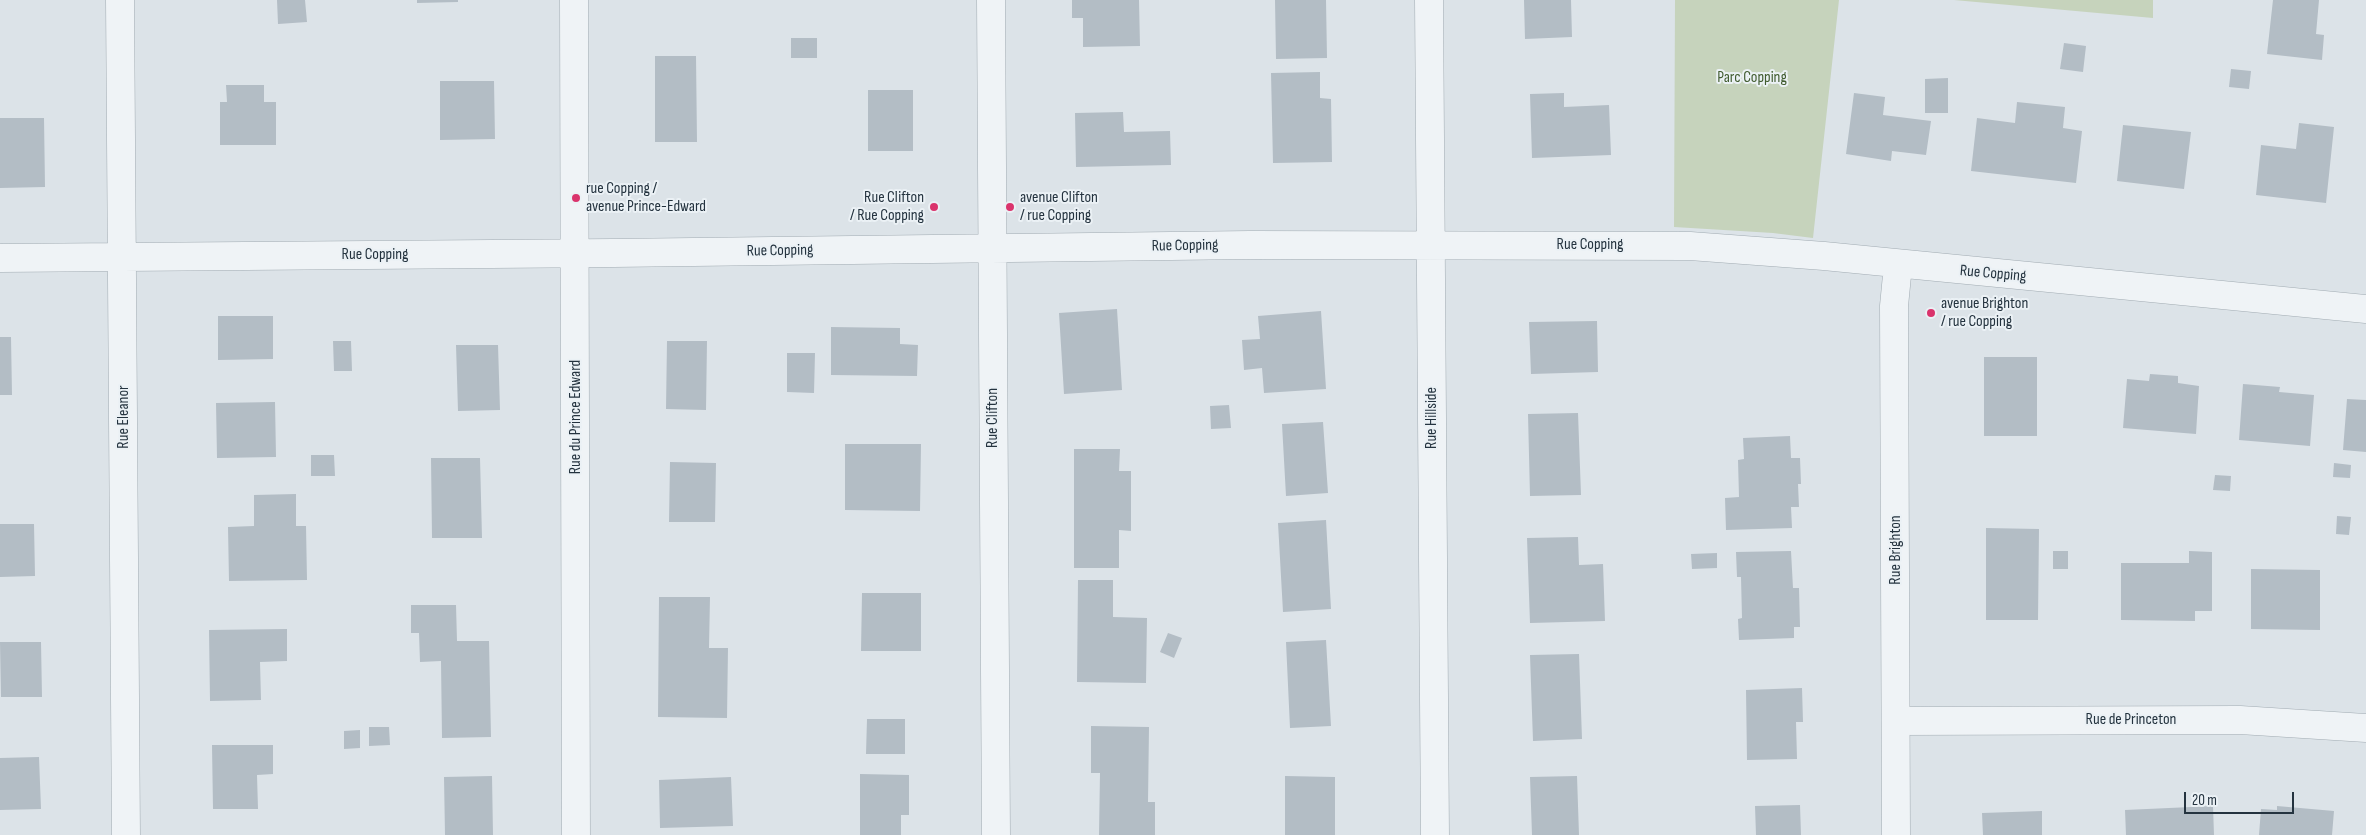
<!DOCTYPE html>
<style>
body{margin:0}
#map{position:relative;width:2366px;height:835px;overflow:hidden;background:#dce3e8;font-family:"Sofia Sans Condensed",sans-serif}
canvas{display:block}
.scale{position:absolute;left:2184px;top:792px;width:110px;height:22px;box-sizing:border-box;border:2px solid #24333f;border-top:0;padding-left:6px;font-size:15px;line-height:18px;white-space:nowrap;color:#24333f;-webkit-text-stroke:4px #ebf1f5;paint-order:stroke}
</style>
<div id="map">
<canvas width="2366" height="835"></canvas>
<div class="scale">20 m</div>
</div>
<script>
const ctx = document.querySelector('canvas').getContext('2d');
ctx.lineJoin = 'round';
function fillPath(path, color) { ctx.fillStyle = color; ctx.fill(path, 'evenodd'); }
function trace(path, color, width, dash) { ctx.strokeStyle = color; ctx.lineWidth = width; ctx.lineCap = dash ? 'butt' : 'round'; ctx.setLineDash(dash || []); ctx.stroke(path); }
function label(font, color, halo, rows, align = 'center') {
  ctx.font = font + ' "Sofia Sans Condensed",sans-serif'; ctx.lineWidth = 4; ctx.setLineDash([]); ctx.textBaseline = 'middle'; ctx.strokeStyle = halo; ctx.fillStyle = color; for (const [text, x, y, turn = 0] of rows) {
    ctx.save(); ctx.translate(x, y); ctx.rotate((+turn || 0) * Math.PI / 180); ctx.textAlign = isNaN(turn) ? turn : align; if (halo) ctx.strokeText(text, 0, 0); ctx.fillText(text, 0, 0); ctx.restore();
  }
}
fillPath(new Path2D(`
 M1675,0H1839L1813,238L1773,233L1674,227Z
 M1954,0H2153V18Z`), '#c6d3bc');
fillPath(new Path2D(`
 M277,0H305L307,22L278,24Z
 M417,0H458V2L417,3Z
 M1072,0H1139L1140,46L1083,47V18H1072Z
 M1275,0H1326L1327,58L1276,59Z
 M1524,0H1571L1572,37L1525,39Z
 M2273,0H2319L2316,34L2324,35L2322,60L2267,54Z
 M791,38H817V58H791Z
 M2064,43L2086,46L2083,72L2060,69Z
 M655,56H696L697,142H655Z
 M2231,69L2251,71L2249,89L2229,87Z
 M1320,72V98L1331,99L1332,162L1273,163L1271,73Z
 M1948,78V113H1925V79Z
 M440,81H494L495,139L440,140Z
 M226,85H264V102H276V145H220V102H227Z
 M868,90H913V151H868Z
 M1564,93V107L1609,105L1611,155L1532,158L1530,94Z
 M1854,93L1885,97L1883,115L1931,121L1926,155L1892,151L1891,161L1846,154Z
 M2017,102L2065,107L2063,128L2082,131L2076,183L1971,171L1977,118L2015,123Z
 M1123,112L1124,132L1170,131L1171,165L1076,167L1075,113Z
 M0,118H44L45,187L0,188Z
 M2299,123L2334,127L2326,203L2256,195L2261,145L2296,149Z
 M2123,125L2191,132L2184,189L2117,181Z
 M1117,309L1122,390L1064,394L1059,313Z
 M1321,311L1326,389L1264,393L1262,368L1244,370L1242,340L1260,339L1258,316Z
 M218,316H273V359L218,360Z
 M1597,321L1598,372L1531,374L1529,322Z
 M831,327L900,328V344L918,345L917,376L831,375Z
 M0,337H11L12,395H0Z
 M333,341H351L352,371H334Z
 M667,341H707L706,410L666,409Z
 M456,345H498L500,410L458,411Z
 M787,353H815L814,393L787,392Z
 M1984,357H2037V436H1984Z
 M2150,374L2178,376V383L2199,386L2196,434L2123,428L2127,379L2149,381Z
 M2243,384L2280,387L2279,392L2314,395L2310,446L2239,440Z
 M2347,399L2366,400V452L2343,450Z
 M275,402L276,457L217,458L216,403Z
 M1229,405L1231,428L1211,429L1210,406Z
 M1578,413L1581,495L1530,496L1528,414Z
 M1323,422L1328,493L1286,496L1282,424Z
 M1790,436L1791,458H1800L1801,484H1798L1799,507H1791L1792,528L1726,530L1725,498L1739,497L1738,460L1744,459L1743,438Z
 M845,444H921L920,511L845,510Z
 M1074,449H1120L1119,471H1131V531L1119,530V568H1074Z
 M311,455H334L335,476H311Z
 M431,458H480L482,538H432Z
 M670,462L716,463L715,522H669Z
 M2334,463L2351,465L2350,478L2333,477Z
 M2215,475L2231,476L2230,491L2213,490Z
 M296,494V526H306L307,580L229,581L228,527L254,526V495Z
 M2337,516L2351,517L2349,535L2336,534Z
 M1326,520L1331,609L1283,612L1278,523Z
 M0,524H34L35,576L0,577Z
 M1986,528L2039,529L2038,620H1986Z
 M1578,537L1579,565L1603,564L1605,621L1530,623L1527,538Z
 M1791,551L1793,588H1799L1800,627H1794V638L1739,640L1738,619L1742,618L1741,577H1737L1736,552Z
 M2053,551H2068V569H2053Z
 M2189,551L2212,552V611H2195V621L2121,620V563H2189Z
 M1717,553V568L1692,569L1691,554Z
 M2251,569L2320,570V630L2251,629Z
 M1078,580H1113V617L1147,618L1146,683L1077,682Z
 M862,593H921V651H861Z
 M659,597H710L709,648H728L727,718L658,717Z
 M411,605H456L457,641H489L491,737L442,738L441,661L420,662L419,633H411Z
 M287,629V661L260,662L261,700L210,701L209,630Z
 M1168,633L1182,638L1174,658L1160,652Z
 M1326,640L1331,726L1290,728L1286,642Z
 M0,642H41L42,697H1Z
 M1579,654L1582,739L1533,741L1530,655Z
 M1802,688L1803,722H1796L1797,759L1747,760L1746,690Z
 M867,719H905V754H866Z
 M1091,726L1149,727L1148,802H1155V835H1099L1100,773H1091Z
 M369,727H389L390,745L369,746Z
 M360,730V748L344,749V731Z
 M212,745H273V774L257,775L258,809H213Z
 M39,757L41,809L0,810V758Z
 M860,774L909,775V815H901V835H860Z
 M492,776L493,835H445L444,777Z
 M1285,776L1335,777V835H1285Z
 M1577,776L1579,835H1532L1530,777Z
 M731,777L733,826L660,828L659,780Z
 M1800,805L1801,835H1756L1755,806Z
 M2213,806L2214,835H2126L2125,810Z
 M2277,806L2334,811L2332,835H2259L2261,809L2277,810Z
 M2042,811V835H1983L1982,813Z`), '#b3bdc5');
const minor = new Path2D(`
 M120,0L126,835
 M574,0L576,835
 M991,0L996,835
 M1429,0L1435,835
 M0,258L613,253L1250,245L1690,246L1824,256L2366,309
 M1897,721L2240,720L2366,728
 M1896,835L1894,306L1898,265`);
trace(minor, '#a1abb2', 29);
trace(minor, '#eff3f6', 28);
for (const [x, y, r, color] of [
 [576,198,5,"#da336c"],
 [934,207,5,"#da336c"],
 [1010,207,5,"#da336c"],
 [1931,313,5,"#da336c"]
]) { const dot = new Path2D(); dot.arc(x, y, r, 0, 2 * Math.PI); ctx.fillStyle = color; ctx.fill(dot); trace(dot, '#ebf1f5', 2); }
label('16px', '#415c30', '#ebf1f5', [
 ["Parc Copping",1752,78]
]);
label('16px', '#24333f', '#ebf1f5', [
 ["rue Copping /",586,189],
 ["avenue Prince-Edward",586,207],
 ["Rue Clifton",924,198,"right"],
 ["/ Rue Copping",924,216,"right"],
 ["avenue Clifton",1020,198],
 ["/ rue Copping",1020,216],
 ["avenue Brighton",1941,304],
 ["/ rue Copping",1941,322]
], 'left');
label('16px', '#24333f', '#ebf1f5', [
 ["Rue Copping",1590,245],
 ["Rue Copping",1185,246,-1],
 ["Rue Copping",780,251,-1],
 ["Rue Copping",375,255],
 ["Rue Copping",1993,274,5],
 ["Rue Eleanor",124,417,-90],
 ["Rue du Prince Edward",576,417,-90],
 ["Rue Clifton",993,418,-90],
 ["Rue Hillside",1432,418,-90],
 ["Rue Brighton",1896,550,-90],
 ["Rue de Princeton",2131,720]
]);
</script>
